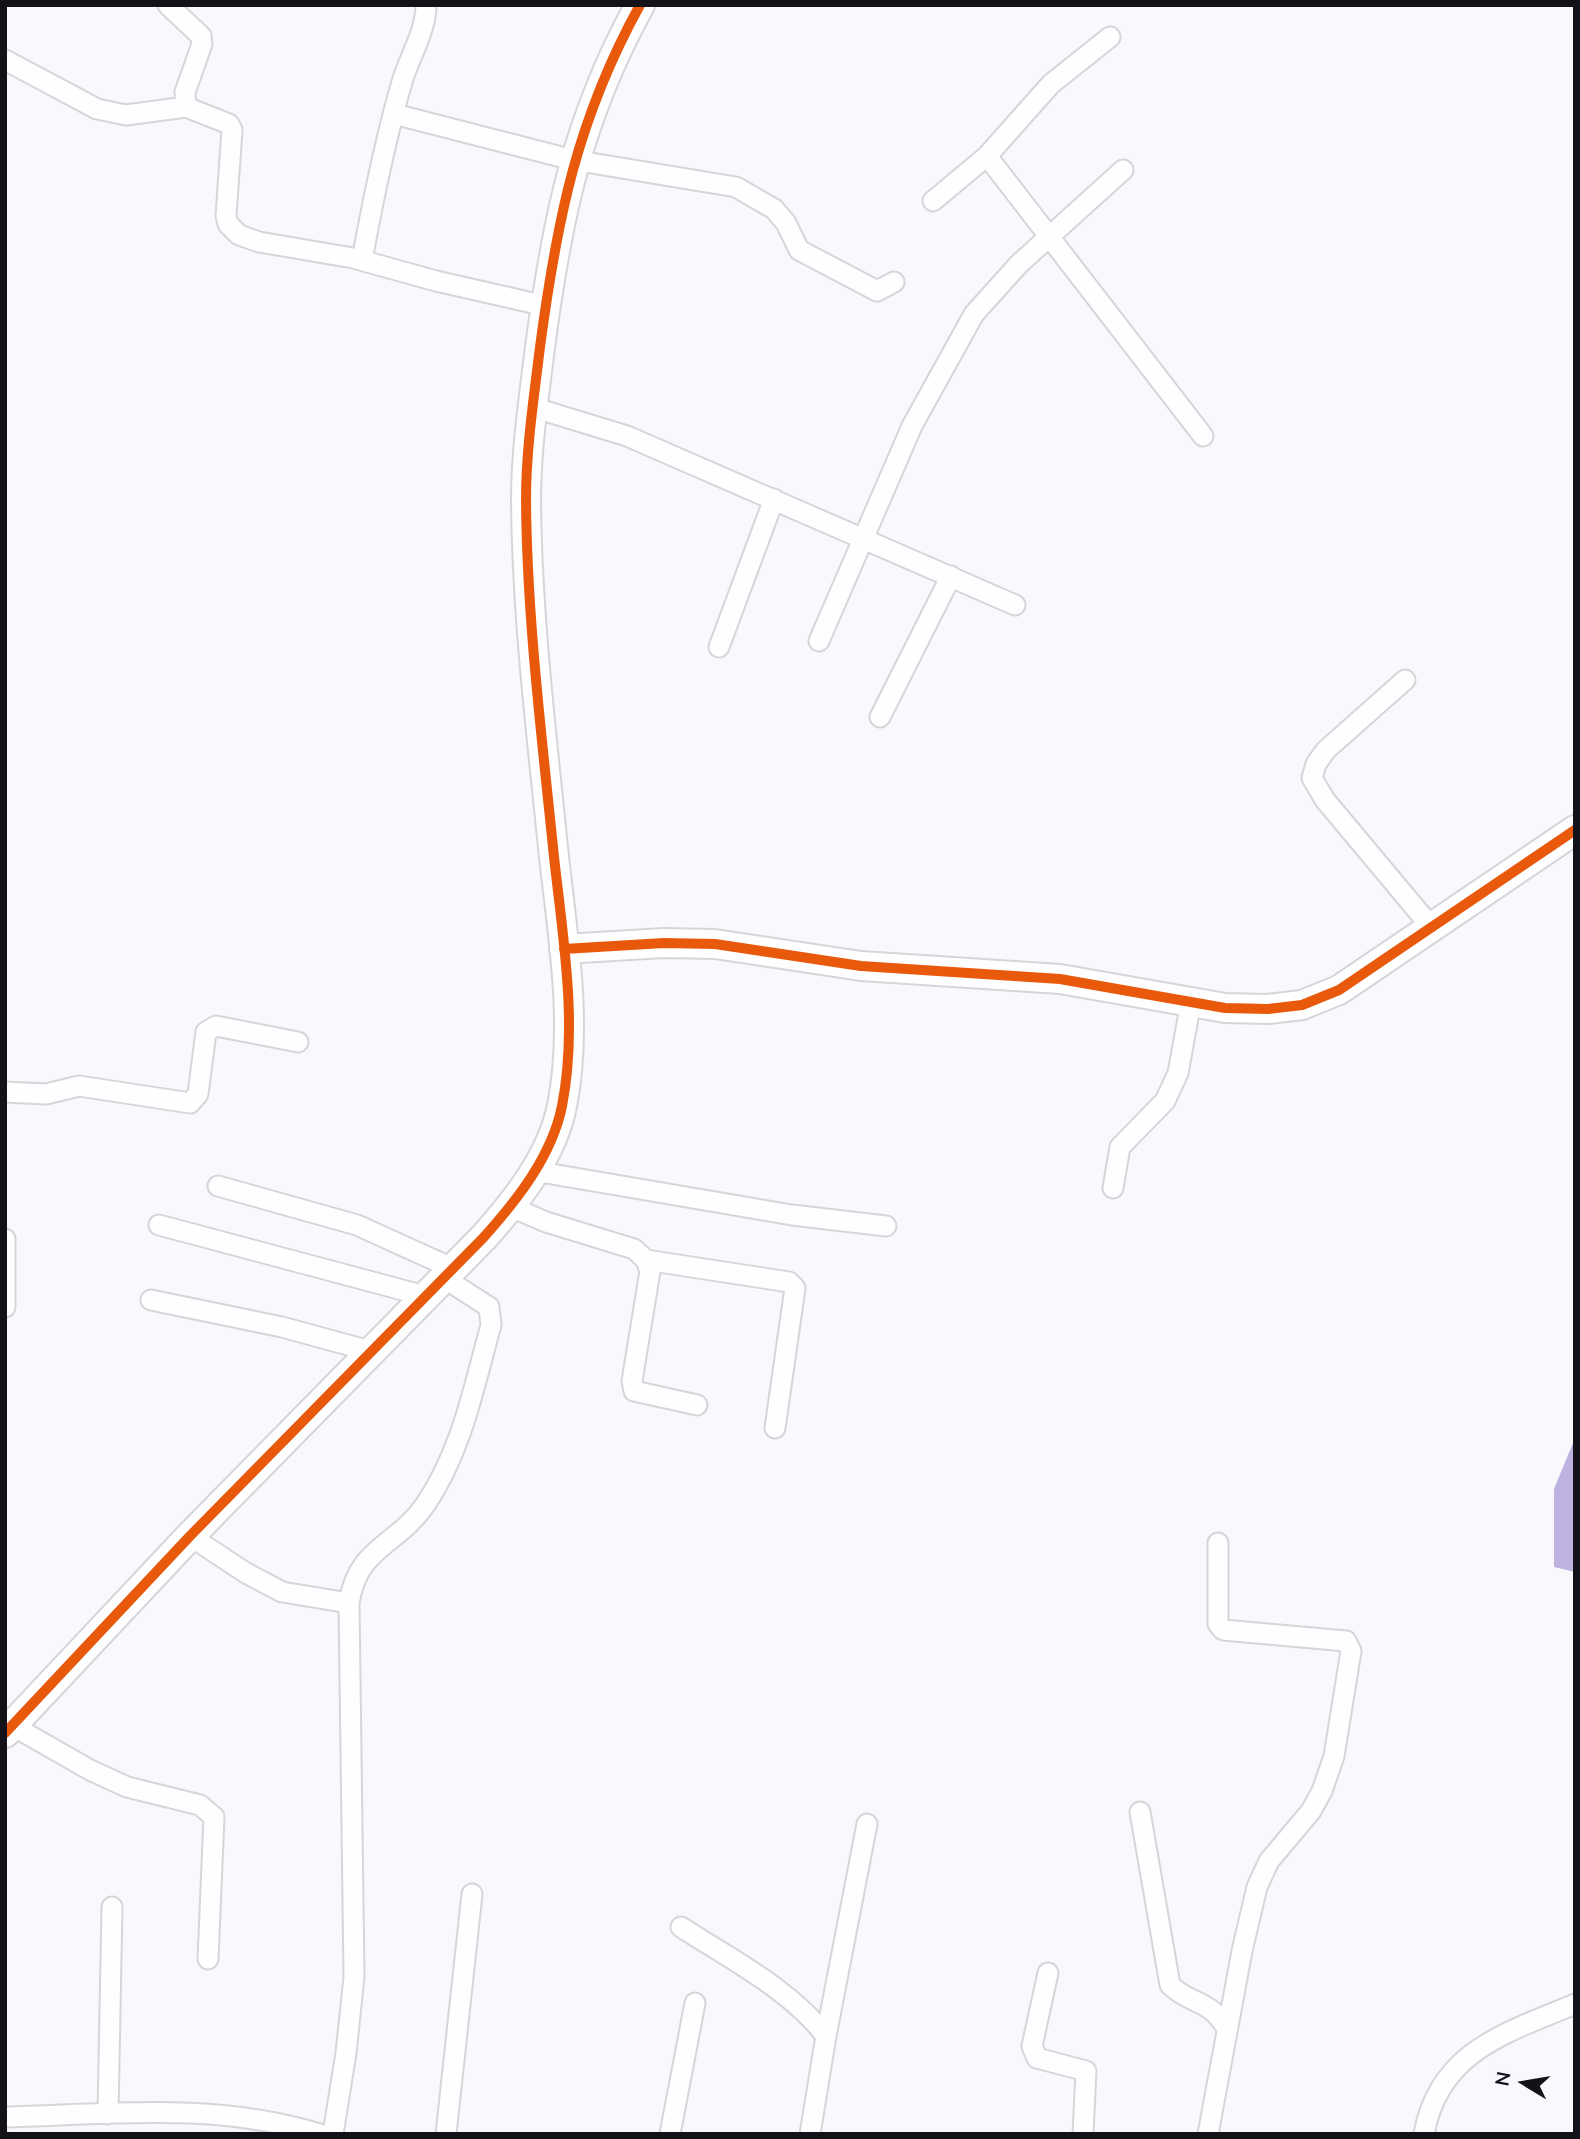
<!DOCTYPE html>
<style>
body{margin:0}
#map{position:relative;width:1580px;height:2139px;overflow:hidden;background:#f9f9fd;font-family:"Nunito Sans",sans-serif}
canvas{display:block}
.frame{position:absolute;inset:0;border:7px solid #131218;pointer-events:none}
.north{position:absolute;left:1489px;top:2048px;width:70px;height:70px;-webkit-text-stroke:5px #f8f7ff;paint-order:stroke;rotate:281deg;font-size:19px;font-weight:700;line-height:28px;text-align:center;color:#131218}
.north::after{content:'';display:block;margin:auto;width:24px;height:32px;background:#131218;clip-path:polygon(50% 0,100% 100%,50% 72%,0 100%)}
</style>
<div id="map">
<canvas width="1580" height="2139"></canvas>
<div class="frame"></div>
<div class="north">N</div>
</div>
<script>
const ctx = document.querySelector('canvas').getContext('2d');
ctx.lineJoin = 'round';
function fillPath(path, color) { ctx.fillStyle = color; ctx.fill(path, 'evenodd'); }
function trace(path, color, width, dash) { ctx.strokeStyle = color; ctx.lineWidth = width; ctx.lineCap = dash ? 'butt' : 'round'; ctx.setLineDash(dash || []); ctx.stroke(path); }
fillPath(new Path2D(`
 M1575,1438V1572L1554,1567V1489Z`), '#beb2e0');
const street = new Path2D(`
 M168,5L201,36L202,44L185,92L186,107L229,124L232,130L226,216L228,224L239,235L259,242L353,258L436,281L546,306
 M5,60L97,109L126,115L186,107
 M394,114L573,160L736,187L774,209L786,223L799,250L877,291L894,282
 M987,156L1203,436
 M933,201L987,156L1051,84L1110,37
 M362,260C373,200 385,140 402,82C409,57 426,32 426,5
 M532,407L627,436L1015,605
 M819,641L912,426L974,314L1019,264L1123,170
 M719,647L774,499
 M1405,680L1326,750L1316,764L1312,778L1325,800L1432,928
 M880,717L951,576
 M5,1092L46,1094L79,1086L190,1103L198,1094L206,1032L216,1026L298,1042
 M534,1171L792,1215L886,1226
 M218,1186L357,1225L454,1269
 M1113,1188L1120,1147L1165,1101L1178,1073L1191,1002
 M511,1207L546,1222L634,1249L646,1260L650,1271L632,1381L634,1391L697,1405
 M159,1225L425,1296
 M5,1239V1307
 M646,1260L789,1282L795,1288L775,1428
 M151,1300L282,1327L370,1351
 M190,1536L246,1573L282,1592L349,1603
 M13,1726L90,1770L127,1787L200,1805L214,1817L208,1959
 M1140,1812L1170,1985C1192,2006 1209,1998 1227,2029
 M681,1927C730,1959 790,1989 826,2036L810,2134
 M1048,1973L1032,2046L1037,2058L1086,2071L1083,2134
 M826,2036L867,1824
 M108,2114L112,1907
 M5,2117C113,2114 215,2102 320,2134
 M333,2134L346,2053L354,1977L349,1603C358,1546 397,1546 425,1505C462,1451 474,1386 491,1325L489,1307L444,1278
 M446,2134L472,1894
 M670,2134L695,2003
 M1208,2134L1242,1951L1257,1887L1269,1861L1311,1811L1322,1791L1334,1756L1351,1651L1346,1641L1223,1630L1218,1624V1543
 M1424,2134C1439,2051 1506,2033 1575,2004`);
const secondary = new Path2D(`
 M564,949L664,943L715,944L861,966L1060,979L1225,1008L1268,1009L1302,1005L1339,990L1575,830
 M5,1733L190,1536L484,1237C517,1200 552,1156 562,1106C578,1025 563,938 554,857C542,738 527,619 526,500C526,449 534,397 540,347C557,219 577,119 640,5`);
trace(street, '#d6d5db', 23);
trace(secondary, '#d6d5db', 32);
trace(street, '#fefeff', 19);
trace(secondary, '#fefeff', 28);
trace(new Path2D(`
 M564,949L664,943L715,944L861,966L1060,979L1225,1008L1268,1009L1302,1005L1339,990L1575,830
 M5,1733L190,1536L484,1237C517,1200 552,1156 562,1106C578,1025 563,938 554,857C542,738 527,619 526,500C526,449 534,397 540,347C557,219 577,119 640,5`), '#e8590c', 10);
</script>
